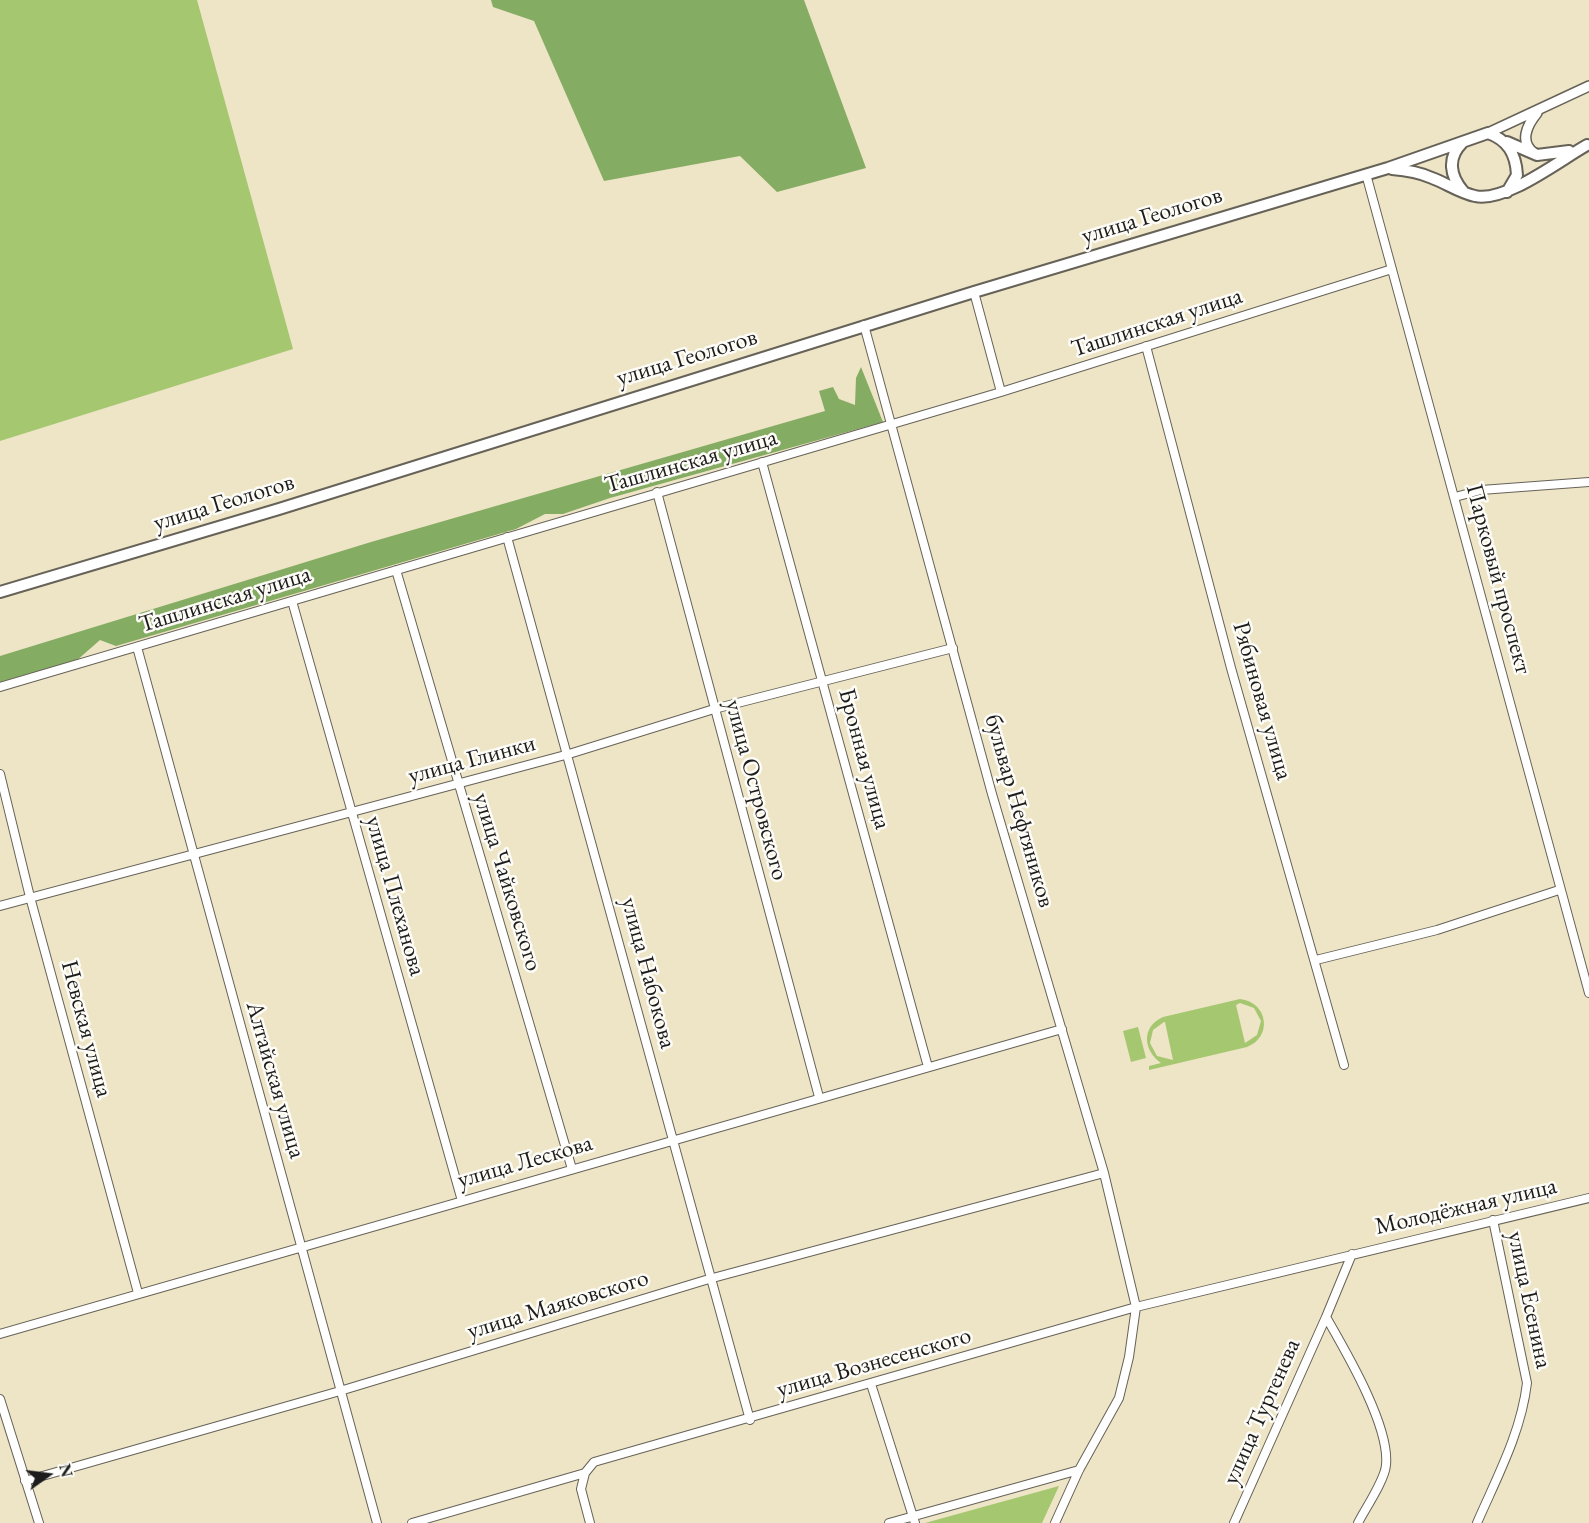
<!DOCTYPE html>
<meta charset="utf-8">
<style>
body{margin:0}
#map{position:relative;width:1589px;height:1523px;overflow:hidden;background:#eee4c6;font-family:"EB Garamond",serif}
canvas{display:block}
.north{position:absolute;left:18px;top:1445px;width:60px;height:60px;-webkit-text-stroke:4px #fdfcf7;paint-order:stroke;rotate:76deg;font-size:16px;font-weight:700;line-height:24px;text-align:center;color:#1c1c1c}
.north::after{content:'';display:block;margin:auto;width:21px;height:27px;background:#1c1c1c;clip-path:polygon(50% 0,100% 100%,50% 72%,0 100%)}
</style>
<div id="map">
<canvas width="1589" height="1523"></canvas>
<div class="north">N</div>
</div>
<script>
const ctx = document.querySelector('canvas').getContext('2d');
ctx.lineJoin = 'round';
function fillPath(path, color) { ctx.fillStyle = color; ctx.fill(path, 'evenodd'); }
function trace(path, color, width, dash) { ctx.strokeStyle = color; ctx.lineWidth = width; ctx.lineCap = dash ? 'butt' : 'round'; ctx.setLineDash(dash || []); ctx.stroke(path); }
function label(font, color, halo, rows, align = 'center') {
  ctx.font = font + ' "EB Garamond",serif'; ctx.lineWidth = 5; ctx.setLineDash([]); ctx.textBaseline = 'middle'; ctx.strokeStyle = halo; ctx.fillStyle = color; for (const [text, x, y, turn = 0] of rows) {
    ctx.save(); ctx.translate(x, y); ctx.rotate((+turn || 0) * Math.PI / 180); ctx.textAlign = isNaN(turn) ? turn : align; if (halo) ctx.strokeText(text, 0, 0); ctx.fillText(text, 0, 0); ctx.restore();
  }
}
fillPath(new Path2D(`
 M0,0H197L293,349L0,441Z
 M1240,999C1268,1002 1273,1037 1247,1047L1149,1070V1066L1161,1063C1143,1050 1141,1027 1163,1017ZM1240,1003L1254,1008L1261,1021L1257,1035L1245,1043L1236,1005ZM1164,1022H1165L1173,1060L1157,1056L1150,1043L1153,1030Z
 M1138,1027L1146,1058L1131,1062L1123,1031Z
 M1059,1486L1042,1523H925Z`), '#a5c770');
fillPath(new Path2D(`
 M491,0H804L866,168L777,192L740,156L604,181L534,21L493,7Z
 M861,367L883,422L610,498L563,514H545L516,529L116,646L100,640L76,661L0,683V656L371,542L825,411L819,391L833,387L839,399L855,405L856,378Z`), '#84ac62');
const minor = new Path2D(`
 M1366,174L1589,993
 M974,292L1001,392
 M864,325L992,794L1104,1173L1136,1307L1129,1357L1119,1398L1079,1470L1055,1523
 M1146,346L1231,668L1344,1065
 M762,462L928,1067
 M657,492L819,1097
 M1455,497L1481,490L1589,482
 M507,537L750,1420
 M396,570L572,1169
 M292,601L462,1201
 M137,647L377,1523
 M0,687L1001,392L1392,269
 M0,774L30,897L138,1293
 M0,906L569,754L714,709L953,648
 M1316,960L1437,930L1559,890
 M1352,1254L1326,1317C1346,1352 1390,1426 1386,1465C1385,1480 1365,1509 1358,1523
 M0,1334L1062,1029
 M871,1384L915,1523
 M0,1399L39,1523
 M585,1473L581,1489L590,1523
 M25,1481L340,1391L709,1279L1104,1173
 M412,1523L585,1473L594,1462L1136,1307L1589,1198
 M889,1523L1079,1470
 M1234,1523L1326,1317
 M1477,1523C1497,1477 1521,1433 1527,1383L1493,1220`);
const tertiary = new Path2D(`
 M1488,133L1589,86
 M1534,153C1519,142 1527,125 1537,113`);
const secondary = new Path2D(`
 M1507,142L1537,155L1569,151
 M1462,143C1447,158 1450,176 1463,191
 M1392,169C1406,170 1419,172 1432,178C1446,183 1460,193 1475,196C1505,203 1560,160 1587,145
 M0,592L279,509L974,292L1388,168L1488,133C1508,140 1516,154 1517,175L1507,192`);
trace(minor, '#666258', 10);
trace(tertiary, '#666258', 12);
trace(secondary, '#666258', 14);
trace(minor, '#fff', 8);
trace(tertiary, '#fff', 9);
trace(secondary, '#fff', 10);
label('24px', '#1c1c1c', '#fdfcf7', [
 ["улица Геологов",1152,216,-17],
 ["Ташлинская улица",1157,323,-18],
 ["улица Геологов",687,358,-17],
 ["Ташлинская улица",691,462,-16],
 ["улица Геологов",224,503,-17],
 ["Парковый проспект",1498,579,75],
 ["Ташлинская улица",225,600,-17],
 ["Рябиновая улица",1262,701,74],
 ["Бронная улица",864,759,75],
 ["улица Глинки",472,760,-15],
 ["улица Островского",756,790,75],
 ["бульвар Нефтяников",1019,811,74],
 ["улица Чайковского",507,882,73],
 ["улица Плеханова",395,896,74],
 ["улица Набокова",648,973,75],
 ["Невская улица",86,1029,75],
 ["Алтайская улица",275,1080,74],
 ["улица Лескова",525,1162,-16],
 ["Молодёжная улица",1466,1207,-13],
 ["улица Есенина",1529,1300,78],
 ["улица Маяковского",558,1305,-17],
 ["улица Вознесенского",874,1363,-16],
 ["улица Тургенева",1262,1412,-66]
]);
</script>
